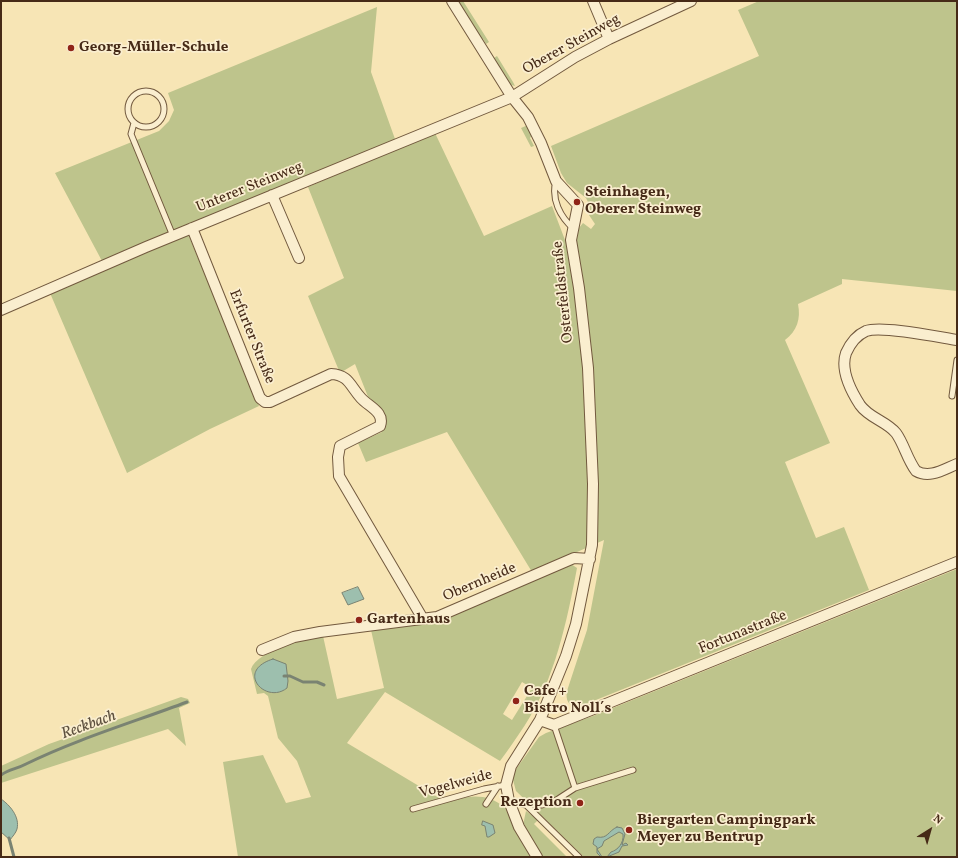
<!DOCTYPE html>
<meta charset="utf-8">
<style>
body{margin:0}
#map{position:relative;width:958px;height:858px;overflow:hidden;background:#f7e5b5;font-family:Vollkorn,serif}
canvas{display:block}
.frame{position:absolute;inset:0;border:2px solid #462a17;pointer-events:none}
.north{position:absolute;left:910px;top:810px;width:40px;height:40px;-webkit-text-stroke:3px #faeecf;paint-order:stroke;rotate:37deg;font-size:11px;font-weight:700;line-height:16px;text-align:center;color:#462a17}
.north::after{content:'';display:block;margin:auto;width:14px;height:18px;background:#462a17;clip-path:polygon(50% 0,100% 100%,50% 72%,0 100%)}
</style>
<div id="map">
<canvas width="958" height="858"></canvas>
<div class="frame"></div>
<div class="north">N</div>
</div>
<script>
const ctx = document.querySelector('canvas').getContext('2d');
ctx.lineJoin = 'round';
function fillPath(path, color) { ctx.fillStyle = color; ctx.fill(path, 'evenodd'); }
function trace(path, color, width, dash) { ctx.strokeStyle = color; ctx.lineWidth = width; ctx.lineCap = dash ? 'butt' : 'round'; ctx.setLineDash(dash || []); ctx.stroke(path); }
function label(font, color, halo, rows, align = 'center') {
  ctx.font = font + ' Vollkorn,serif'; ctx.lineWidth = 3.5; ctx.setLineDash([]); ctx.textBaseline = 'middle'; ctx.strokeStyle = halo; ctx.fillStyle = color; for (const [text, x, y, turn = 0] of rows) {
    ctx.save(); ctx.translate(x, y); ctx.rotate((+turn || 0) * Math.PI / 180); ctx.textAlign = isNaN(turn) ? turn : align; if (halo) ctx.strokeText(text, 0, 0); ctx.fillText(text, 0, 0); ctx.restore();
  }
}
fillPath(new Path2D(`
 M458,1H463L489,42L486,44L483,39L479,38Z
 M759,1H957V291L842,279V284L798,304C801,319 797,331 785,340L830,443L785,462L816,538L844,527L869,590L581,706C570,708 565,702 567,691L587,630L604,540L532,572L447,432L366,462L358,443L382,432L355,364L340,373L308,296L344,278L308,187L435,133L484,236L552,206L565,240L577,238L579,228L583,223L591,229L595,224L589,215V204L586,198L567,183L561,173L551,146L759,56L738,10Z
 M377,7L371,72L395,139L306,178L102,261L55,173L159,131L169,121L174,110L168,93Z
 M497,56L513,82L515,86L508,84L497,64L494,63L491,60Z
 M528,125L533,134L530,138L534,146L531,147L521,128Z
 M188,234L259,406L210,429L127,473L50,293Z
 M571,564L577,568C567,621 555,679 525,725C517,737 509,749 500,761L385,692L347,743L444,801C467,797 486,791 505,808L531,857H238L223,762L263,755L286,803L311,797L297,761L278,738L268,696L264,693L257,694L251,669C258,650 305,639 323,636L337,699L384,688L371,630L439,622ZM522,682L532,688L512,720L503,714Z
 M957,569V857H584L516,791L513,780L514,772L539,737L546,733L593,716Z
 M181,697L188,699L190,703L179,708L186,746L168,729L1,783V766L49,744Z
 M526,811L538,820L534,824L567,857H543L523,825Z`), '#bec48c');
const water = new Path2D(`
 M358,587L364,599L348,605L342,593Z
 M273,659L286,664L288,681L287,688C266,705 234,671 273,659Z
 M1,799C10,805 20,817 17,829C16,833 12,837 10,840L1,832Z
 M483,821L493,825L495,833L489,837H487L485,826L482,825Z
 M617,827L622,828L625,834L622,845L626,843L628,845L622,846L619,852L607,857L611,852C618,850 624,843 623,834L619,832L604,841L602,846L597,849L602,857H601L597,853V847L593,844L594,839L597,837C608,839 608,831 617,827Z`);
fillPath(water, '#9dbfae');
trace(water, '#7a8372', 1);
trace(new Path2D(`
 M284,676H290L303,682H317L324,685
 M1,775C9,769 17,769 26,764C77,739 134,722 187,702
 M9,838L14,857`), '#7a8372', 3);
const lane = new Path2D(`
 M128 109a18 18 0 1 1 36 0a18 18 0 1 1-36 0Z
 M134,123L131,134L173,236
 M556,181C551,199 560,217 574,229
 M952,396L957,360
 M554,725L575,788
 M510,801L526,805L579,857
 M486,804L498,786
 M526,805H542L555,801L575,788L633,770
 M413,809L484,789L506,785`);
const street = new Path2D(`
 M452,1L512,97L528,117L541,143L556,181L578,205L571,240L579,288L588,368L593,484L592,545L576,624L566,656L540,720L511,766L506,785L509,801L519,827L537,857
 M593,1L609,39
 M272,195L299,258
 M192,228L260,398L265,402H270L331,374C349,375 350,386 361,398C369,407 385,412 380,426L340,446L338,457L339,476L423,619
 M1,310L146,247L512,97L575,57L609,39L691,1
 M957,340C938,337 881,325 866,331C857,335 850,344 846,353C840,370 851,391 860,405C869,418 886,421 896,433C904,444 907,459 916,471C930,479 944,469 957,464
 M262,650L294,637L320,632L437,617L574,558L590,559
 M540,720L554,725L957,562`);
trace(lane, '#72593e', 7);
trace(street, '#72593e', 12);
trace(lane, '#faeecf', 5);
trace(street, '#faeecf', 10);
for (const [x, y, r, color] of [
 [71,48,4,"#8f2418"],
 [577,202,4,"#8f2418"],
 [359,620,4,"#8f2418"],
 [516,701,4,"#8f2418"],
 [580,803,4,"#8f2418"],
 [629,830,4,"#8f2418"]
]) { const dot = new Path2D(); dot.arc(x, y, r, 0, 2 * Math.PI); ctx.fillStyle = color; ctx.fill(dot); trace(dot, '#faeecf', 1.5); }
label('15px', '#462a17', '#faeecf', [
 ["Oberer Steinweg",572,45,-29],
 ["Unterer Steinweg",250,188,-22],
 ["Osterfeldstraße",564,292,-96],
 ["Erfurter Straße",251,337,68],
 ["Obernheide",480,583,-23],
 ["Fortunastraße",743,633,-22],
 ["Vogelweide",456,785,-15]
]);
label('bold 15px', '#462a17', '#faeecf', [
 ["Georg-Müller-Schule",79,48],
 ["Steinhagen,",585,193],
 ["Oberer Steinweg",585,210],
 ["Gartenhaus",367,620],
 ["Cafe +",524,692],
 ["Bistro Noll´s",524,709],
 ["Rezeption",572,803,"right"],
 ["Biergarten Campingpark",637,821],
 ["Meyer zu Bentrup",637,838]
], 'left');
label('italic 16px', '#5c4f3d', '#faeecf', [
 ["Reckbach",89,726,-20]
]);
</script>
